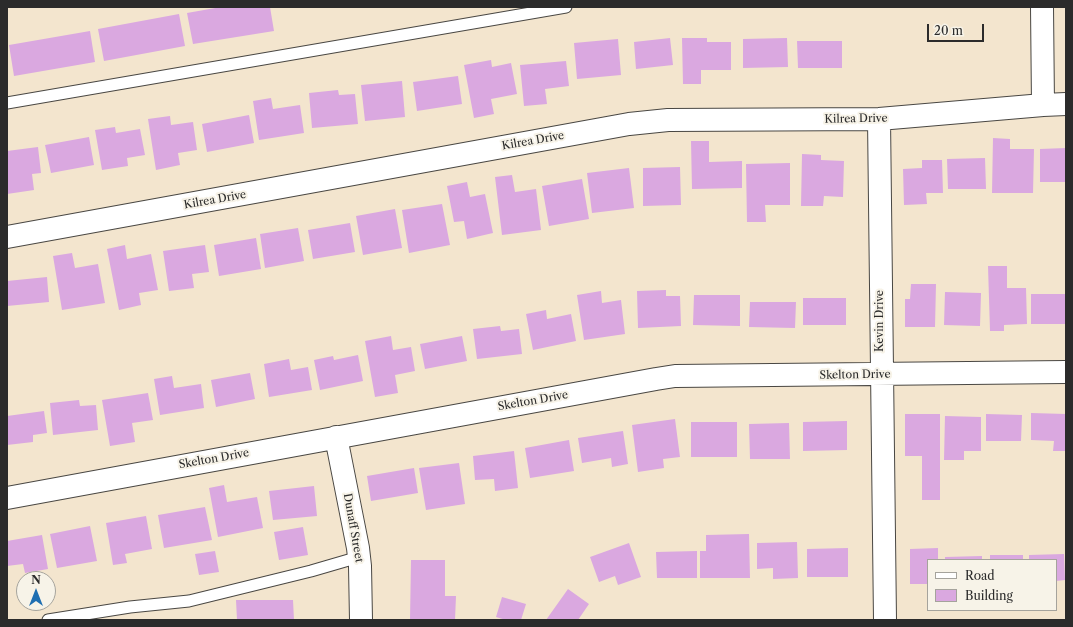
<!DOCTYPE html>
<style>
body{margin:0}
#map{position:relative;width:1073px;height:627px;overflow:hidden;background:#f3e5ce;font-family:"Libre Caslon Text",serif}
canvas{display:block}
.frame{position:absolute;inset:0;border:8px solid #2b2b2b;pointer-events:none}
.legend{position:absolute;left:927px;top:559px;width:130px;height:52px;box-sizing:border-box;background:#f7f3e8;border:1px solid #a5a39c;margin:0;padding:5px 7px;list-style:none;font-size:12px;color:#2b2b2b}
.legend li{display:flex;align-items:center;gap:8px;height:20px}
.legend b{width:20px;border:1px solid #a5a39c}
.north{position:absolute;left:16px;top:571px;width:40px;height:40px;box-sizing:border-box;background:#f7f3e8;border:1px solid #a5a39c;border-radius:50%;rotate:0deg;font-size:11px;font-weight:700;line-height:16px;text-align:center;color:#2b2b2b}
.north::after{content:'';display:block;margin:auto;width:14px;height:18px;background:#1f6fb2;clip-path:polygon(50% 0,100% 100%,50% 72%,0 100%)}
.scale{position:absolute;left:927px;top:24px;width:57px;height:18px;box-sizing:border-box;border:2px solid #2b2b2b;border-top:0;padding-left:5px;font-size:12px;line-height:14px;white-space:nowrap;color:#2b2b2b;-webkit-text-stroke:3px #f7f3e8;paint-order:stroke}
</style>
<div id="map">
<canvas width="1073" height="627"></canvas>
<div class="frame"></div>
<ul class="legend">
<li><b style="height:5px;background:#fff"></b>Road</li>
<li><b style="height:11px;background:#daa8e0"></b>Building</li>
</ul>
<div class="north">N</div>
<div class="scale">20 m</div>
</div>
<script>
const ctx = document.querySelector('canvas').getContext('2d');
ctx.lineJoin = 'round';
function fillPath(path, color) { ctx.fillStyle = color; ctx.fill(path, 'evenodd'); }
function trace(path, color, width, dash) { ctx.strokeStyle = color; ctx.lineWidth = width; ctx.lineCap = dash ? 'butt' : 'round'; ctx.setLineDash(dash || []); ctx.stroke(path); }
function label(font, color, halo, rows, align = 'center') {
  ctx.font = font + ' "Libre Caslon Text",serif'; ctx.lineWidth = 4; ctx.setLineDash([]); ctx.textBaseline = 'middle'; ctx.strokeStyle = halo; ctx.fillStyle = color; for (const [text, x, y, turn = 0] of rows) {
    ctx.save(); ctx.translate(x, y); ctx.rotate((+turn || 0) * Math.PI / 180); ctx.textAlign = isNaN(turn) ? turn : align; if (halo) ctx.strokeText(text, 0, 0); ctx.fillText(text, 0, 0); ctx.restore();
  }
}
fillPath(new Path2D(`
 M221,7H270L274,31L193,44L187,13Z
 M179,14L185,46L104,61L98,29Z
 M90,31L95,62L14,76L9,45Z
 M670,38L673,65L636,69L634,42Z
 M682,38H707V42H731V70H701V84H683Z
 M787,38L788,67L743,68V39Z
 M618,39L621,75L577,79L574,43Z
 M797,41H842V68H798Z
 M491,60L492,67L511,63L517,94L491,99L494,114L474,118L464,65Z
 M566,61L569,86L545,89L547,104L524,106L520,65Z
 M458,76L462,104L417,111L413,82Z
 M402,81L405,117L365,121L361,85Z
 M338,90L339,95L355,94L358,124L312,128L309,93Z
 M271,98L273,109L300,105L304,133L259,140L253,101Z
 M249,115L254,143L207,152L202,124Z
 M170,116L171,125L193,122L197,150L178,153L180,165L156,170L148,119Z
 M115,127L116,133L140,129L145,155L127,158L128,166L102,170L95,130Z
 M89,137L94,165L51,173L45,145Z
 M993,138L1010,139V149H1034L1033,193H992Z
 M691,141H709V162L742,161V188L692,189Z
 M38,147L41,173L32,174L34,190L7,194V151Z
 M1066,148V182H1040V149Z
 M802,154L821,155V160L844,161L843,197L824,196L823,206H801Z
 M985,158L986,189H948L947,159Z
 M922,160H942L943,193H926L927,204L904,205L903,169L922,168Z
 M790,163V205H765L766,222H747L746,164Z
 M680,167L681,205L643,206V168Z
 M629,168L634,208L592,213L587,173Z
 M512,175L515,192L536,189L541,230L502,235L495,177Z
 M582,179L589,219L549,226L542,186Z
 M467,182L470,197L485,194L493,233L467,239L464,221L454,222L447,186Z
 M442,204L450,245L409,253L402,210Z
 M395,209L402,248L363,255L356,216Z
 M350,223L355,252L313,259L308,230Z
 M298,228L304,261L265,268L260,234Z
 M256,238L261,269L219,276L214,245Z
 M125,245L127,259L151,254L158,290L139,293L141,305L119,310L107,249Z
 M205,245L209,272L192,274L194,288L169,291L163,251Z
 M72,253L75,268L98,264L105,303L62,310L53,256Z
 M988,266H1007V288H1026L1027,324L1004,325V331H990Z
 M47,277L49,302L7,306V281Z
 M911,284H936L935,327H905V299H910Z
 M666,290V296H680L681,326L638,328L637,291Z
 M601,291L602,303L621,300L625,334L584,340L577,295Z
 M945,292L981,293L980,326L944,325Z
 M1031,294H1066V324H1031Z
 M694,295H740V326L693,325Z
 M803,298H846V325H803Z
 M750,302H796L795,328L749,327Z
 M546,310L547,319L571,314L576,341L533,350L526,314Z
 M500,326L501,331L519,329L522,354L477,359L473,329Z
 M391,336L393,350L411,347L415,371L395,375L398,393L375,397L365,341Z
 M462,336L467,361L425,369L420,344Z
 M358,355L363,381L320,390L314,360L333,356L334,360Z
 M289,359L291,370L308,367L312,390L269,397L264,364Z
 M250,373L255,399L216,407L211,380Z
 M172,376L174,388L201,384L204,408L160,415L154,379Z
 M148,393L153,420L132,423L135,442L110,446L102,400Z
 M79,400L80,406L96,405L98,430L53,435L50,403Z
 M44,411L47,433L33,435V442L7,445V416Z
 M1031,413L1066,414V451H1053L1054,441L1031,440Z
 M905,414H940V500H922V456H905Z
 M986,414L1022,415L1021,441H986Z
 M945,416L981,417V451H964V460H944Z
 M675,419L680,457L663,459L664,468L638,472L632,425Z
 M847,421V450L803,451V422Z
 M691,422H737V457H691Z
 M789,423L790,459H750L749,424Z
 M623,431L628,464L612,467L611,458L582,463L578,438Z
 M569,440L574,471L530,478L525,448Z
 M514,451L518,488L495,491L494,479L475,480L473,456Z
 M459,463L465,504L426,510L419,468Z
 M414,468L418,493L371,501L367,476Z
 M224,485L227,502L257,497L263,528L218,537L209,488Z
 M314,486L317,516L273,520L269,491Z
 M205,507L212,540L164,548L158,515Z
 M146,516L152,549L125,554L127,563L113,565L106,523Z
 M90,526L97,561L57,568L50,534Z
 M303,527L308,555L279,560L274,532Z
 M749,534L750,578H700V551H706V535Z
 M42,535L48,569L25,573L23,564L7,566V541Z
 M797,542L798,578L773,579V568L757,569V543Z
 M629,543L641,577L618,585L615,576L599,582L590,557Z
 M848,548V577H807V549Z
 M938,548V560H928V584H910V549Z
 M215,551L219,572L199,575L195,554Z
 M697,551V578H657L656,552Z
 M1064,554L1065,580L1056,581V560H1029V555Z
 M990,555H1023V560H990Z
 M982,556V560H945V557Z
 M411,560H445V596H456L455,620H410Z
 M568,589L589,604L578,620H546Z
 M502,597L526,604L521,620H506L496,617Z
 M236,600H293L294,620H237Z`), '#daa8e0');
const service = new Path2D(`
 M7,103L566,7
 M48,620L130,607L189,601L311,571L359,557`);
const minor = new Path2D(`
 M1042,7L1043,105
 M879,119L885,620
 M7,237L629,124L668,120L879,119L1043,105L1066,104
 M336,437L358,548L360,566L361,620
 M7,498L656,379L675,376L1066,372`);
trace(service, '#494743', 13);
trace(minor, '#494743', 24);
trace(service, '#fff', 11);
trace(minor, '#fff', 22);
label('11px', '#2b2b2b', '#f7f3e8', [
 ["Kilrea Drive",856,119,-1],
 ["Kilrea Drive",533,141,-10],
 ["Kilrea Drive",215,200,-10],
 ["Kevin Drive",880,321,-90],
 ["Skelton Drive",855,375,-1],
 ["Skelton Drive",533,401,-10],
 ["Skelton Drive",214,459,-10],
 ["Dunaff Street",353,528,80]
]);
</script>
